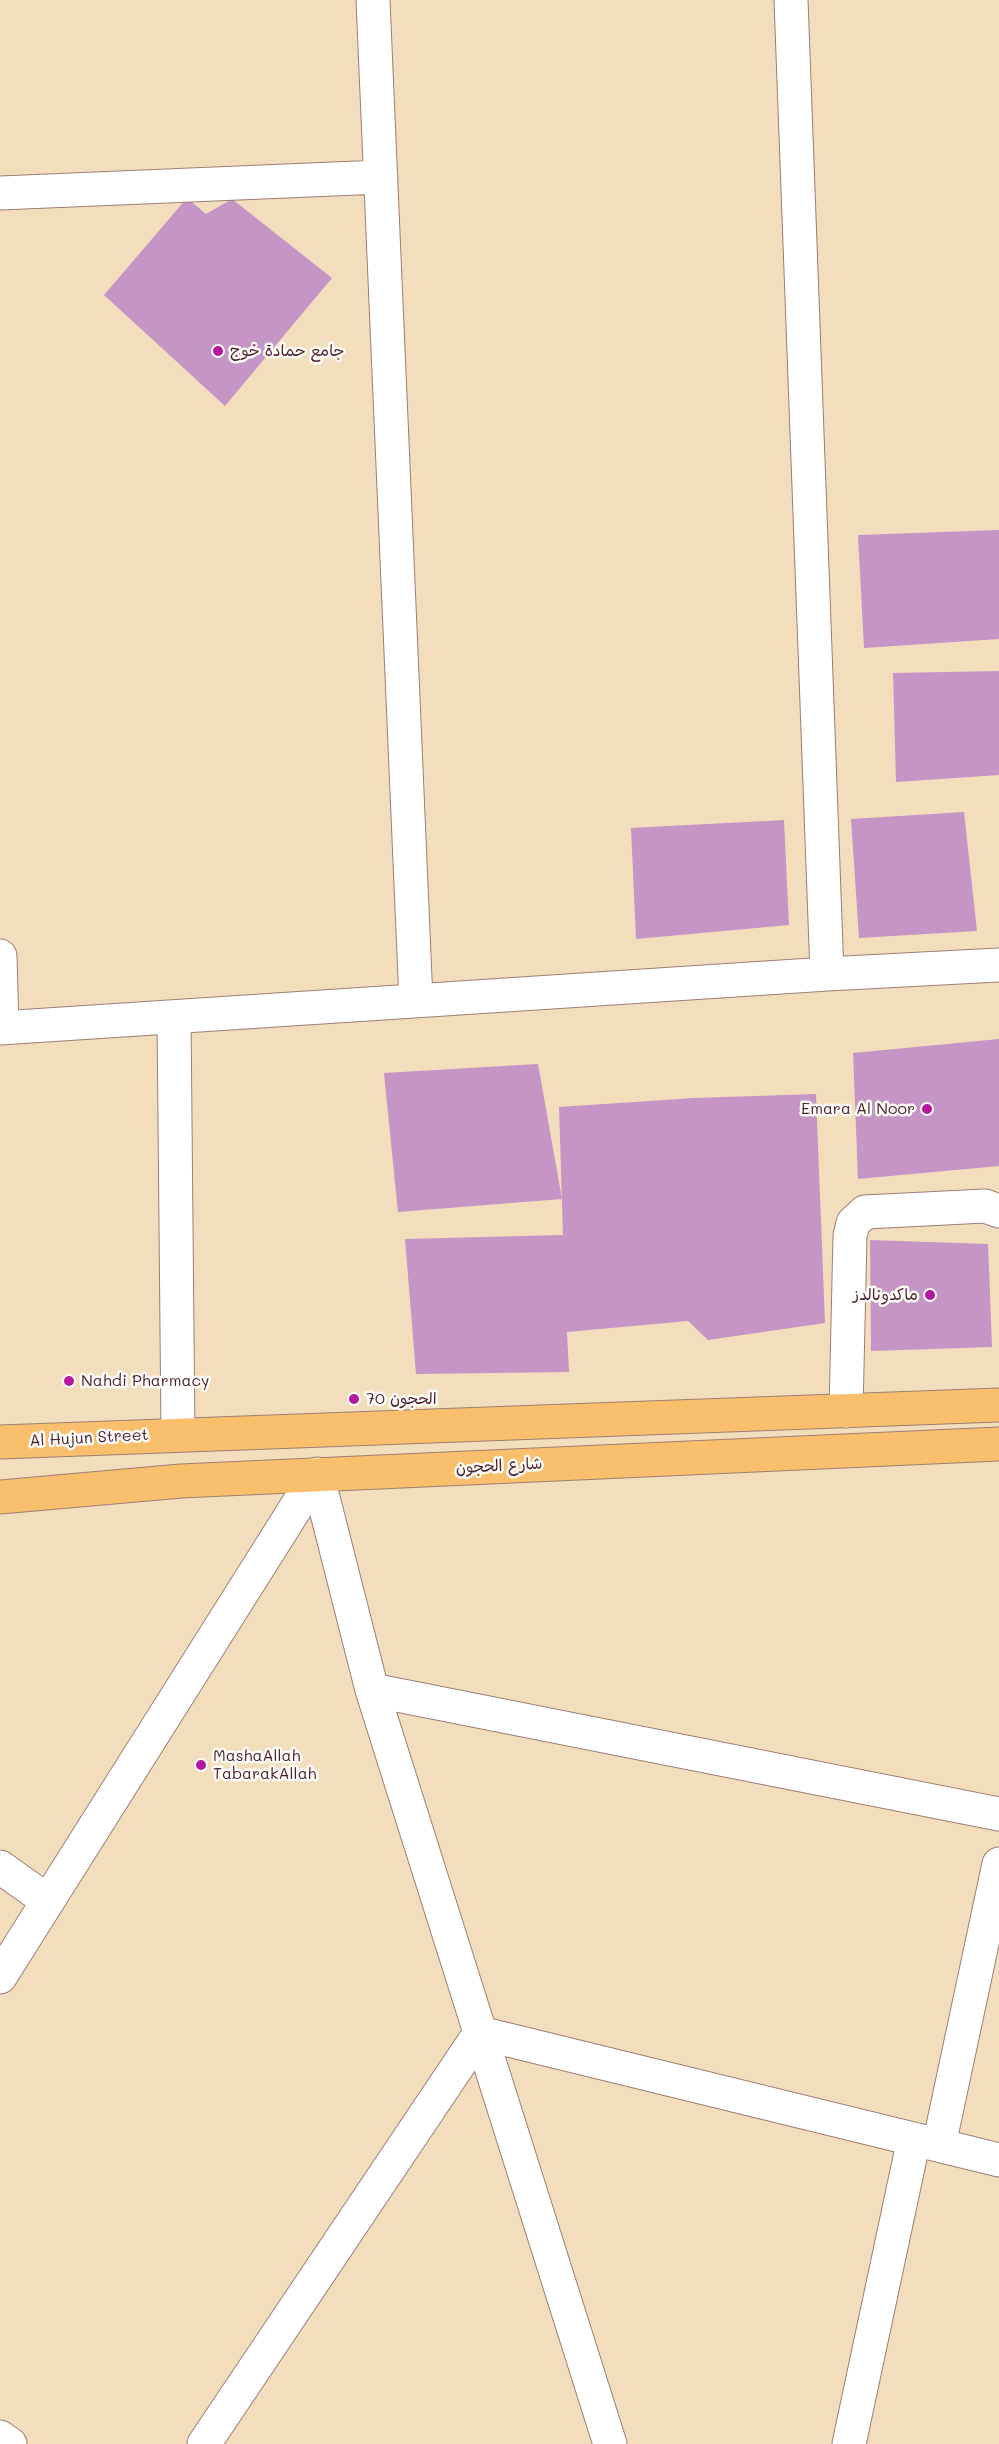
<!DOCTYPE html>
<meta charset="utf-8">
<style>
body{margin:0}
canvas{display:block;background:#f2ddbd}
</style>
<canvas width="999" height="2444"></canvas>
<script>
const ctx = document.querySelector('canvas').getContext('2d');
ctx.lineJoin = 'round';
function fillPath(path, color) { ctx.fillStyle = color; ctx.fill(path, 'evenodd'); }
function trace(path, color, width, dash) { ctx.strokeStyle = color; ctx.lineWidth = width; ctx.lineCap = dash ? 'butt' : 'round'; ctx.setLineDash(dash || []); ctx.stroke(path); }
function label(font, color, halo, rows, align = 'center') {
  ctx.font = font + ' Mali,"Playpen Sans Arabic",sans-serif'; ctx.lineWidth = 5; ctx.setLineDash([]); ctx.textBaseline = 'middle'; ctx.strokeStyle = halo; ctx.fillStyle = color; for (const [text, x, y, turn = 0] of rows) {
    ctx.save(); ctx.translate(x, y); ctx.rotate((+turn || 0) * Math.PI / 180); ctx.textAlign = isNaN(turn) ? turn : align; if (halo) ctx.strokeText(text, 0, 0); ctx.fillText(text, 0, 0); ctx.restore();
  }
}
fillPath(new Path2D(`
 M187,198L206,214L232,199L332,278L225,406L104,295Z
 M999,530V639L864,648L858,535Z
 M999,671V775L896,782L893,673Z
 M964,812L977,931L859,938L851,819Z
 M784,820L789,925L636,939L631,828Z
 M999,1039V1166L858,1179L853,1053Z
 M538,1064L562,1199L398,1212L384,1073Z
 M816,1094L825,1323L708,1340L688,1321L567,1332L569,1372L416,1374L405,1239L563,1235L559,1107L694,1098Z
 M870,1240L988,1244L992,1347L871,1351Z`), '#c595c5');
const minor = new Path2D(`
 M373,0L416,1001
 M791,0L827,974
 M0,193L381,177
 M0,956L2,1028
 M174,1017L178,1434
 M0,1028L827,974L999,965
 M846,1411L850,1236L853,1223L865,1212L985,1206L999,1211
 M372,1690L999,1814
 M0,1867L48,1901
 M0,1977L317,1474L372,1690L610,2444
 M939,2145L999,1864
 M0,2437L10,2444
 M204,2444L480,2033L999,2160
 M849,2444L914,2139`);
const major = new Path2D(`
 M0,1442L999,1405
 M0,1497L181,1481L999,1444`);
trace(minor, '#9e7e74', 35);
trace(major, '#9e7e74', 35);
trace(minor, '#fff', 33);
trace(major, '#f9bf6d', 33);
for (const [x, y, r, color] of [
 [218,351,6,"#b5179e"],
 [927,1109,6,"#b5179e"],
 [930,1295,6,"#b5179e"],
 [69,1381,6,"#b5179e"],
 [354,1399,6,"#b5179e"],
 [201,1765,6,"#b5179e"]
]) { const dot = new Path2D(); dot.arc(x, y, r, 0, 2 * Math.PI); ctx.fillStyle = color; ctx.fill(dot); trace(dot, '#fdfcf7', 2); }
label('16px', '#4a1f2b', '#fdfcf7', [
 ["جامع حمادة خوج",230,351],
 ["Emara Al Noor",915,1109,"right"],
 ["ماكدونالدز",918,1295,"right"],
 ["Nahdi Pharmacy",81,1381],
 ["الحجون 70",366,1399],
 ["MashaAllah",213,1756],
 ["TabarakAllah",213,1774]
], 'left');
label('16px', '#4a1f2b', '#fdfcf7', [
 ["Al Hujun Street",89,1438,-3],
 ["شارع الحجون",499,1466,-3]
]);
</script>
